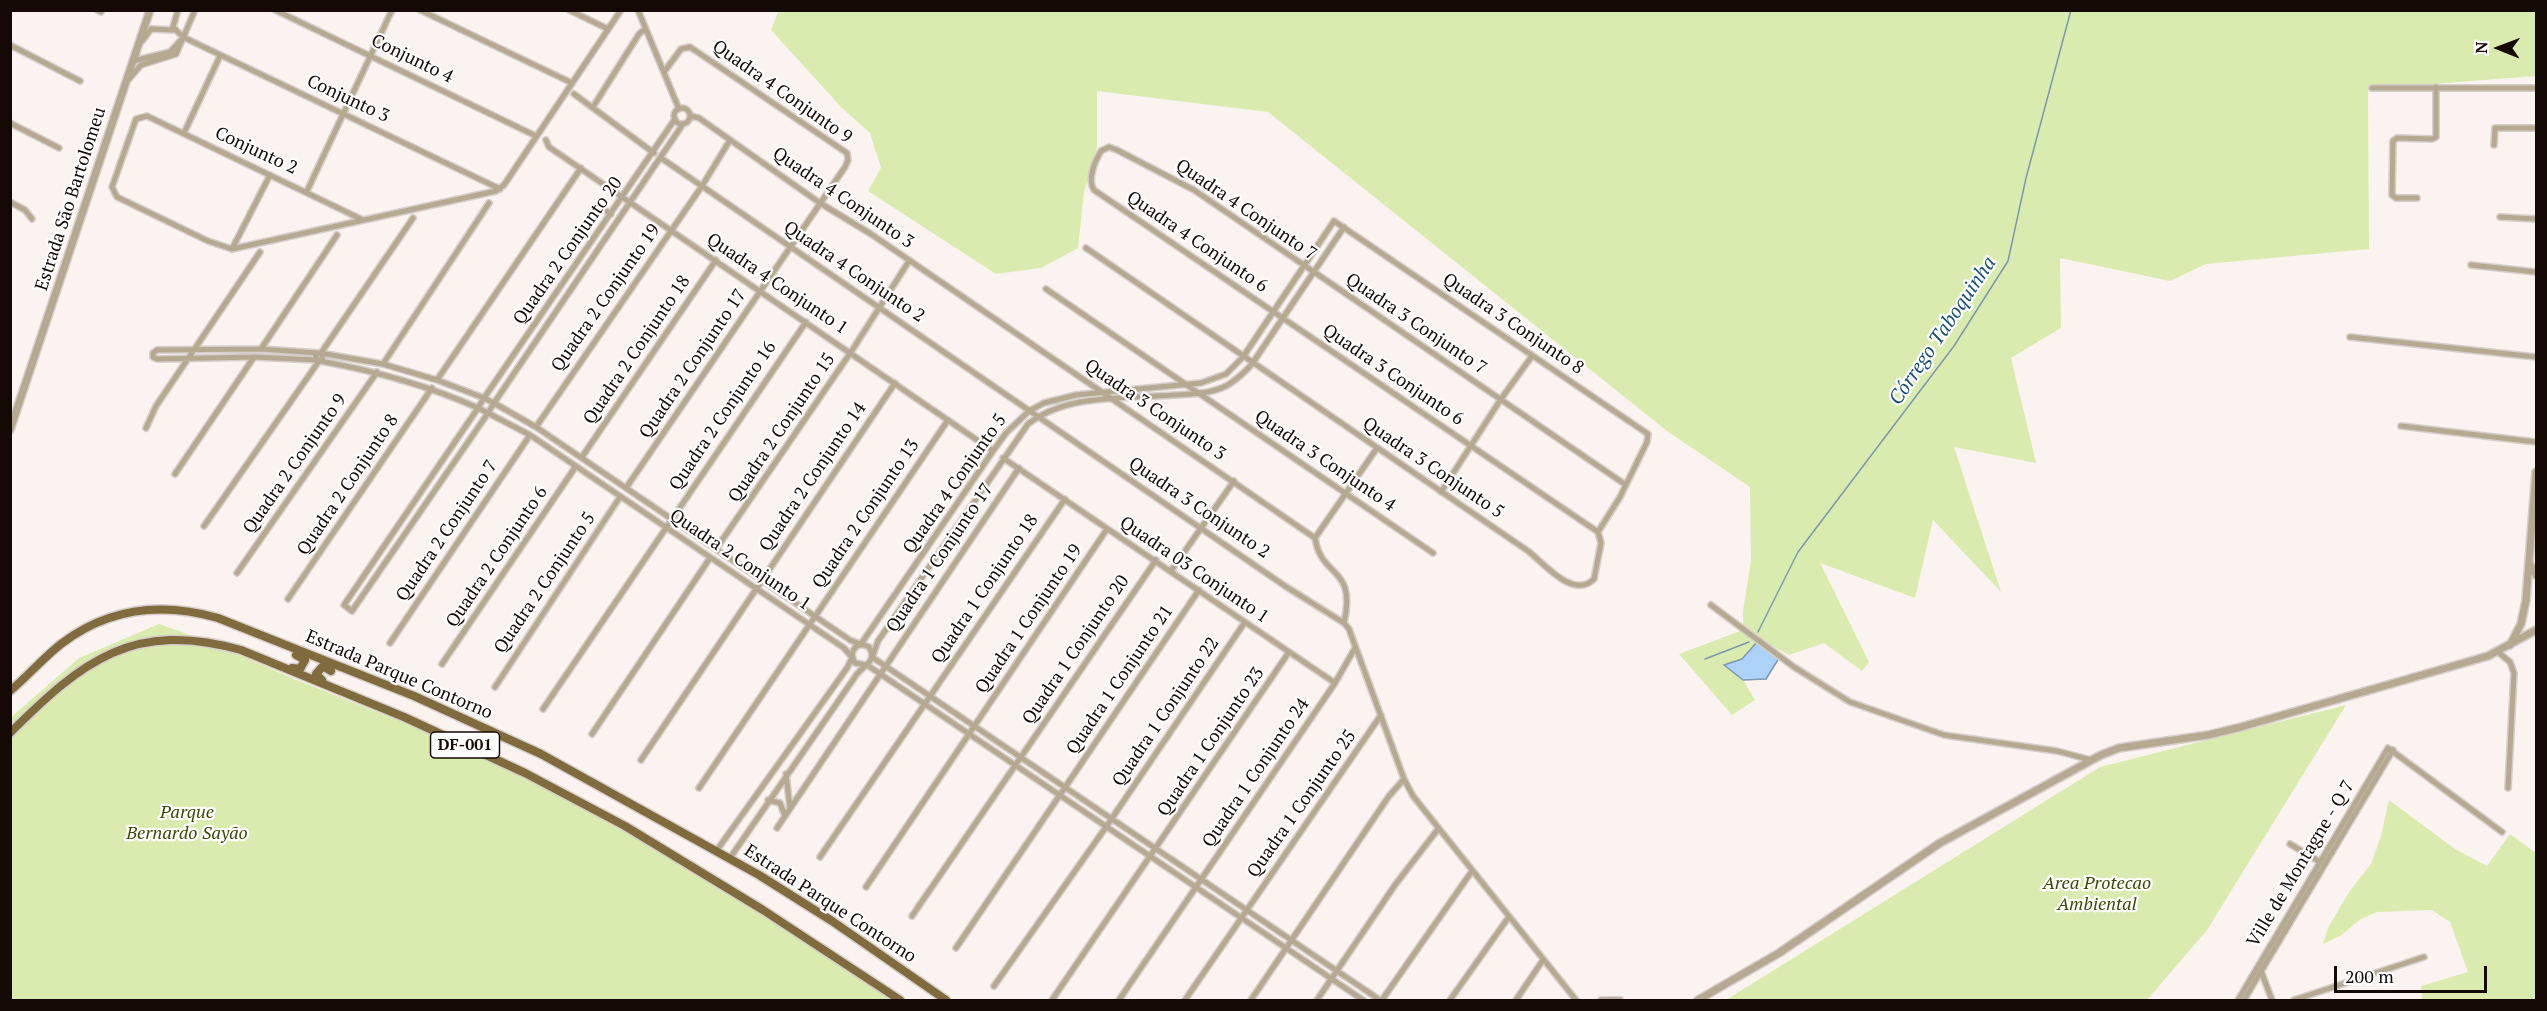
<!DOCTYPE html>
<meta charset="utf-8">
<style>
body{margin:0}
#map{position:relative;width:2547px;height:1011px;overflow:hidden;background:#fbf3f0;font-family:"PT Serif",serif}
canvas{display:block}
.frame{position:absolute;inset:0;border:12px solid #150905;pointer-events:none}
.north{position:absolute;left:2469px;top:18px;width:60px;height:60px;-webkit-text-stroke:4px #fff;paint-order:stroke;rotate:271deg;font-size:16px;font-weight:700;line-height:24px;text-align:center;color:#150905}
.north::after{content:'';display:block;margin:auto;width:21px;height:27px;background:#150905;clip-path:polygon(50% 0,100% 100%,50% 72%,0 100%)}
.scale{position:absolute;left:2334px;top:966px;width:153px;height:27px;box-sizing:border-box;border:3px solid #150905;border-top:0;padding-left:8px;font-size:18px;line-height:21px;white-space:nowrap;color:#150905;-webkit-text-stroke:4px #fff;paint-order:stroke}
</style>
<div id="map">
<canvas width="2547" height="1011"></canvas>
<div class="frame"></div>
<div class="north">N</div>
<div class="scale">200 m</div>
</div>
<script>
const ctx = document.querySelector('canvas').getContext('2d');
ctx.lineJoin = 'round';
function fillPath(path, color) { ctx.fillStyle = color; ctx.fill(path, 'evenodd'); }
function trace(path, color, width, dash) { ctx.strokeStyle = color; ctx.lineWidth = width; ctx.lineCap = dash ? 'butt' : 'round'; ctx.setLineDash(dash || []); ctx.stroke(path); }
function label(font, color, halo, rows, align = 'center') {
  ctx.font = font + ' "PT Serif",serif'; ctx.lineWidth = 4.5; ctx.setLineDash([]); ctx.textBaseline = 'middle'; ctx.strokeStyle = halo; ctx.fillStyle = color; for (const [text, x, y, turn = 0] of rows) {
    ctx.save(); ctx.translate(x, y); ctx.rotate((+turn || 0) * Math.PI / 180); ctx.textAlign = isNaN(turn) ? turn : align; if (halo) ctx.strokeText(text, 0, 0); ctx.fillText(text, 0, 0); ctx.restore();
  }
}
fillPath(new Path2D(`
 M779,10H2536V76L2368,89L2369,249L2206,264L2170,281L2060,258L2061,328L2011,358L2036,463L1954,447L2001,592L1933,520L1915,598L1820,563L1869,662L1862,671L1824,643L1789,655L1746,632L1757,642L1742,659L1725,665L1743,680L1755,700L1732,715L1679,654L1743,630V611L1751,561L1750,487L1667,431L1268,112L1097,91V147L1084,192L1078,248L1041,268L996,274L868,191L881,168L870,133L842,108L771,30Z
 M159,624L210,642L294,679L490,757L717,878L900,1000H11L10,718L79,658Z
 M2346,705L2207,930L2147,1000H1726L2100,767Z
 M2389,800L2455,849L2487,866L2510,834L2536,853V1000H2422L2421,986L2468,972L2450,922L2432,910L2377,912L2361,919L2340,936L2323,944L2328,928L2349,892L2371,864L2381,836Z`), '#daebaf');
const water = new Path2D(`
 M1757,642L1779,658L1766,679L1743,680L1724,665L1742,659Z`);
fillPath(water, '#acd3f7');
trace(water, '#7f96ae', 1.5);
trace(new Path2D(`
 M1758,632L1798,552L1954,346L2008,261L2026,178L2071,10
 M1705,659L1749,642`), '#7f96ae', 1.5);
const minor = new Path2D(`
 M97,10L101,12
 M275,10L536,136
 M420,10L572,83
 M569,10L608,29
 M638,10L679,109
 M173,27L183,37L500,189
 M173,27L178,10
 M142,41L151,29L174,30
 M10,45L80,81
 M133,61L170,52L180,41
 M129,79L141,65L176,54L195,10
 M2372,88H2536
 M574,94L654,153
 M593,107L639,34L645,29
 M674 116a8 8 0 1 1 16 0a8 8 0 1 1-16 0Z
 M691,116L699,118L820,203L871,234L1315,538
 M10,123L59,148
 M683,124L494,403L488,413L478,408L484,398L494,403L536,427L850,640L860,644
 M184,133L220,56
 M546,140L549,147L993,451
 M2494,145L2495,128H2536
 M661,158L1285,586L1344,623L1349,629L1404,779L1413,796L1576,1000
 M307,191L392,10
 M2417,198H2396L2392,195L2393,141L2397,138L2432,139L2436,137V87
 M10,202L25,210L32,219
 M599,206L611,214
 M2500,217L2536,219
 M363,220L147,116L136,119L112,187L117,197L208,241L232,249L496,191L504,185L621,10
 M1086,248L1528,551C1544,563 1573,600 1594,579L1601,543L1598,532L1094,190C1087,179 1095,161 1101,151L1109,147L1117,150L1194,190L1626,485
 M232,249L270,175
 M2471,265L2536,272
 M1046,289L1433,553
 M2350,337L2536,357
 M261,349L337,235
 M321,353L413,218
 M323,354L322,360L316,359V355L320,353L383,364L437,380L484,398L675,119
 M317,360L254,357L157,359L153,357V353L157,350L261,349L318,353
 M320,361C375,371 427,385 478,408L344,605L352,611L488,413L530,435L844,648L851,656
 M383,364L489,203
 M437,380L581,168
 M2401,426L2536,442
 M536,427L702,186L730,140
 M146,428L156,406L260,252
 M582,457L716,260
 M1003,458L1335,683
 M175,474L254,357
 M626,488L845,167L848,160L847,153L690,47L681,49L664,72
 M1441,492L1501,399L1532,356
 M204,526L319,361
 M716,549L851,352L909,261
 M1171,571L1234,481
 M237,573L377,372
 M288,599L432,388
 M1711,605L1794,667L1850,702L1944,735L2057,751L2091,760
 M1344,623C1357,565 1321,579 1315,538L1377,448
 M390,643L530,435
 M861,644L993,451L1006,433L1029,411L1044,403L1076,395L1201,383L1226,374L1243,357L1334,221L1648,434L1647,442L1620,497L1598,532
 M2498,652L2510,662L2514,673L2508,788
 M873,655L878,641L1028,424C1068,393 1126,399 1174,395C1192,394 1211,394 1228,385C1237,379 1245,372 1252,364L1344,227
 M872,657L1380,1000
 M442,664L576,466
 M867,665L1363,1000
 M495,687L620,497
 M543,709L806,322
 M592,734L710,558
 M641,760L895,383
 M786,774L790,808
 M699,788L948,420
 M768,800L780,803L785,816
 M777,828L1019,468
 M2290,844L2320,862
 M717,850L847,668L852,658
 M820,857L1065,499
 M730,858L857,674C864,665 878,661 869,647C857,640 848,651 855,663L866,665
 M866,887L1107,529
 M912,916L1156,560
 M956,948L1199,590
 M2261,971L2272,1000
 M994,986L1106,827L1245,622
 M1052,1000L1289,652
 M1119,1000L1335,683L1355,648
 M1185,1000L1381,715
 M1251,1000L1389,796L1404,779
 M1317,1000L1395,885L1438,829
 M1382,1000L1472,871
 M1450,1000L1508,918
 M1516,1000L1543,960
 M1601,1000H1620
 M2238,1000L2388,748L2502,832
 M2244,1000L2393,750
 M2294,1000L2424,957`);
const tertiary = new Path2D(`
 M10,430L150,10
 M2529,563L2536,575
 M2510,645L2521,624L2526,600L2536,472
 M1698,1000L1779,953L1940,843L2101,755L2119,748L2208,735L2241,727L2488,656L2536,630`);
const primary = new Path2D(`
 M292,668L300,669L305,660L296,655
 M322,680L316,674L323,666L331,671
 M10,691C28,676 43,658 61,644C108,608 162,602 218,618L414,696L541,754L759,875L832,921L946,1000
 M10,733C83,660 134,620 241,650L404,717L525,773L625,826L763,910L900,1000`);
trace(minor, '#d6ceca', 8);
trace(tertiary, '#d6ceca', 10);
trace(primary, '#d6ceca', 11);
trace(minor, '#b5aa91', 5);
trace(tertiary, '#b5aa91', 7);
trace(primary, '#7f6b3d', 8);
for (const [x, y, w] of [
 [465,745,69]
]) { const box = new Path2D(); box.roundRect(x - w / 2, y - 13, w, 26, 4.5); ctx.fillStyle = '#fff'; ctx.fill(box); trace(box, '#150905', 1.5); }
label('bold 16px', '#150905', null, [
 ["DF-001",465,745]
]);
label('18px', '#150905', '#fff', [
 ["Conjunto 4",412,59,26],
 ["Quadra 4 Conjunto 9",782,92,35],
 ["Conjunto 3",348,99,25],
 ["Conjunto 2",256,151,25],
 ["Quadra 4 Conjunto 3",843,198,34],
 ["Estrada São Bartolomeu",71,199,-72],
 ["Quadra 4 Conjunto 7",1246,210,34],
 ["Quadra 4 Conjunto 6",1197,242,34],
 ["Quadra 2 Conjunto 20",568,251,-55],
 ["Quadra 4 Conjunto 2",854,272,34],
 ["Quadra 4 Conjunto 1",777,284,34],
 ["Quadra 2 Conjunto 19",606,298,-55],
 ["Quadra 3 Conjunto 7",1416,324,34],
 ["Quadra 3 Conjunto 8",1513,324,34],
 ["Quadra 2 Conjunto 18",637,350,-56],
 ["Quadra 2 Conjunto 17",693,364,-56],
 ["Quadra 3 Conjunto 6",1393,375,34],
 ["Quadra 3 Conjunto 3",1155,410,34],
 ["Quadra 2 Conjunto 16",723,416,-56],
 ["Quadra 2 Conjunto 15",782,428,-56],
 ["Quadra 3 Conjunto 4",1325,461,34],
 ["Quadra 2 Conjunto 9",295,464,-55],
 ["Quadra 3 Conjunto 5",1433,468,34],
 ["Quadra 2 Conjunto 14",813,477,-56],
 ["Quadra 4 Conjunto 5",955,484,-55],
 ["Quadra 2 Conjunto 8",348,485,-56],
 ["Quadra 3 Conjunto 2",1199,508,34],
 ["Quadra 2 Conjunto 13",866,514,-56],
 ["Quadra 2 Conjunto 7",447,531,-56],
 ["Quadra 2 Conjunto 6",497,557,-56],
 ["Quadra 1 Conjunto 17",940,558,-56],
 ["Quadra 2 Conjunto 1",740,560,34],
 ["Quadra 03 Conjunto 1",1194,570,34],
 ["Quadra 2 Conjunto 5",545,583,-56],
 ["Quadra 1 Conjunto 18",985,589,-56],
 ["Quadra 1 Conjunto 19",1029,619,-56],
 ["Quadra 1 Conjunto 20",1076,650,-56],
 ["Estrada Parque Contorno",399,675,23],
 ["Quadra 1 Conjunto 21",1120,680,-56],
 ["Quadra 1 Conjunto 22",1166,712,-56],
 ["Quadra 1 Conjunto 23",1211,742,-56],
 ["Quadra 1 Conjunto 24",1256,773,-56],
 ["Quadra 1 Conjunto 25",1302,804,-55],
 ["Ville de Montagne - Q 7",2301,864,-59],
 ["Estrada Parque Contorno",830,904,33]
]);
label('italic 18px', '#3b4902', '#fff', [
 ["Parque",187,813],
 ["Bernardo Sayão",187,834],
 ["Area Protecao",2097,884],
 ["Ambiental",2097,905]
]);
label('italic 20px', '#184f78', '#fff', [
 ["Córrego Taboquinha",1943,331,-56]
]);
</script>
